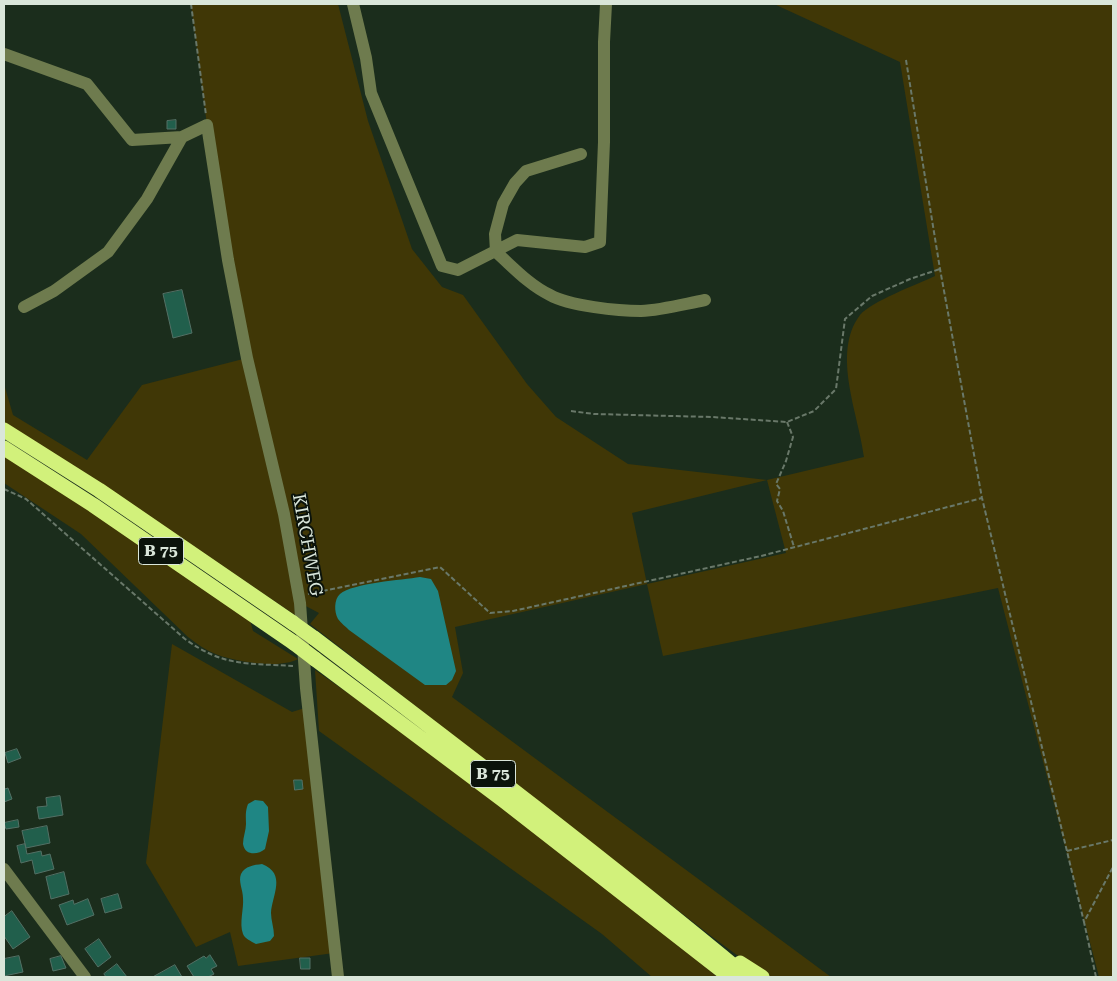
<!DOCTYPE html>
<style>
body{margin:0}
#map{position:relative;width:1117px;height:981px;overflow:hidden;background:#1b2d1c;font-family:"Roboto Serif",serif}
canvas{display:block}
.frame{position:absolute;inset:0;border:5px solid #dae6da;pointer-events:none}
</style>
<div id="map">
<canvas width="1117" height="981"></canvas>
<div class="frame"></div>
</div>
<script>
const ctx = document.querySelector('canvas').getContext('2d');
ctx.lineJoin = 'round';
function fillPath(path, color) { ctx.fillStyle = color; ctx.fill(path, 'evenodd'); }
function trace(path, color, width, dash) { ctx.strokeStyle = color; ctx.lineWidth = width; ctx.lineCap = dash ? 'butt' : 'round'; ctx.setLineDash(dash || []); ctx.stroke(path); }
function label(font, color, halo, rows, align = 'center') {
  ctx.font = font + ' "Roboto Serif",serif'; ctx.lineWidth = 4; ctx.setLineDash([]); ctx.textBaseline = 'middle'; ctx.strokeStyle = halo; ctx.fillStyle = color; for (const [text, x, y, turn = 0] of rows) {
    ctx.save(); ctx.translate(x, y); ctx.rotate((+turn || 0) * Math.PI / 180); ctx.textAlign = isNaN(turn) ? turn : align; if (halo) ctx.strokeText(text, 0, 0); ctx.fillText(text, 0, 0); ctx.restore();
  }
}
fillPath(new Path2D(`
 M191,4H338L368,121L412,249L442,287L463,295L527,384L556,417L628,464L767,480L864,457C859,415 831,353 860,315C872,301 916,285 935,276L900,62L774,4H1113V977H1099L998,588L663,656L647,584L455,627L463,673L452,697L831,977H772L745,961L711,936L310,624L319,613L300,603L294,591L295,615L109,489L4,423V384L13,415L87,460L142,385L247,358L207,125ZM767,480L786,553L647,584L632,513Z
 M4,456L125,532L250,620L253,631L298,659C280,669 238,662 218,655C207,651 197,644 188,637L81,534L4,483Z
 M172,644L292,712L308,707L334,953L238,966L230,932L196,947L146,863Z
 M315,670L439,757L695,957L717,977H652L602,934L319,731Z`), '#403706');
fillPath(new Path2D(`
 M420,577L431,579L438,591L456,671L452,680L446,685H425L349,630C346,627 341,623 338,619C334,612 334,599 340,594C353,583 402,580 420,577Z
 M255,800L263,801L268,807L269,831L265,849C258,855 245,856 243,844C243,837 246,830 246,824C246,816 245,812 248,804Z
 M262,864C287,874 272,895 271,913C271,920 274,928 274,936L270,941L256,944C251,941 245,939 243,934C239,923 244,909 243,898C243,890 238,881 241,874C245,866 254,865 262,864Z`), '#1f8684');
const building = new Path2D(`
 M176,120V129H167V121Z
 M182,290L192,333L173,338L163,294Z
 M17,749L21,758L8,763L5,753Z
 M294,780H302L303,789L295,790Z
 M4,786L5,789L8,788L12,799L4,802Z
 M60,796L63,815L39,819L37,807L47,806L46,798Z
 M18,820L19,827L6,829L4,823Z
 M47,826L50,843L26,848L22,831Z
 M25,844L27,854L41,851L42,856L50,854L54,869L35,874L32,860L21,863L17,846Z
 M64,872L69,894L51,899L46,877Z
 M118,894L122,908L105,913L101,899Z
 M88,899L94,915L67,925L59,905L73,900L74,904Z
 M12,911L30,937L13,949L4,936V917Z
 M99,939L111,957L98,967L85,949Z
 M210,955L217,966L211,969L214,974L208,977H194L187,966L204,956L206,958Z
 M19,956L23,972L4,976V959Z
 M61,956L66,968L53,971L50,959Z
 M300,958H310V969H301Z
 M117,964L127,977H106L104,974Z
 M175,965L182,977H153Z`);
fillPath(building, '#215f4c');
trace(building, '#537065', 1);
trace(new Path2D(`
 M191,4L206,115
 M906,60L940,269L982,498L1084,922
 M571,411L594,414L712,417L787,422L814,411L836,389L845,319L872,296L910,279L940,269
 M787,422L793,437L786,461L776,484L780,489L777,501L783,511L794,547
 M4,489L26,499L185,639C224,667 247,663 293,666
 M308,594L440,567L490,613L513,611L761,556L982,498
 M1067,851L1113,840
 M1096,977L1084,922L1113,867`), '#697869', 2, [5, 2.5]);
trace(new Path2D(`
 M353,4L366,58L371,93L442,266L458,270L517,240L585,247L600,242L604,142V42L606,4
 M4,54L87,84L132,140L182,137L207,125L228,260L247,358L284,514L300,603L306,688L338,977
 M581,154L526,171L515,183L503,204L495,234L496,252C513,267 529,285 550,295C569,306 619,311 641,311C662,310 684,304 705,300
 M24,307L54,291L108,252L147,199L182,137
 M4,869L85,977`), '#6e7b4e', 12);
trace(new Path2D(`
 M4,430L99,490L293,623
 M4,448L93,505L294,643
 M314,638C460,749 606,860 747,977
 M315,659L503,800L730,977
 M740,963L762,977`), '#d2f17b', 15);
trace(new Path2D(`
 M293,623L314,638
 M294,643L315,659`), '#d2f17b', 15);
for (const [x, y, w] of [
 [161,551,45],
 [493,774,45]
]) { const box = new Path2D(); box.roundRect(x - w / 2, y - 13.5, w, 27, 4); ctx.fillStyle = '#0b130b'; ctx.fill(box); trace(box, '#dae6da', 1); }
label('bold 16px', '#dae6da', null, [
 ["B 75",161,551],
 ["B 75",493,774]
]);
label('18px', '#dae6da', '#0b130b', [
 ["KIRCHWEG",307,545,80]
]);
</script>
